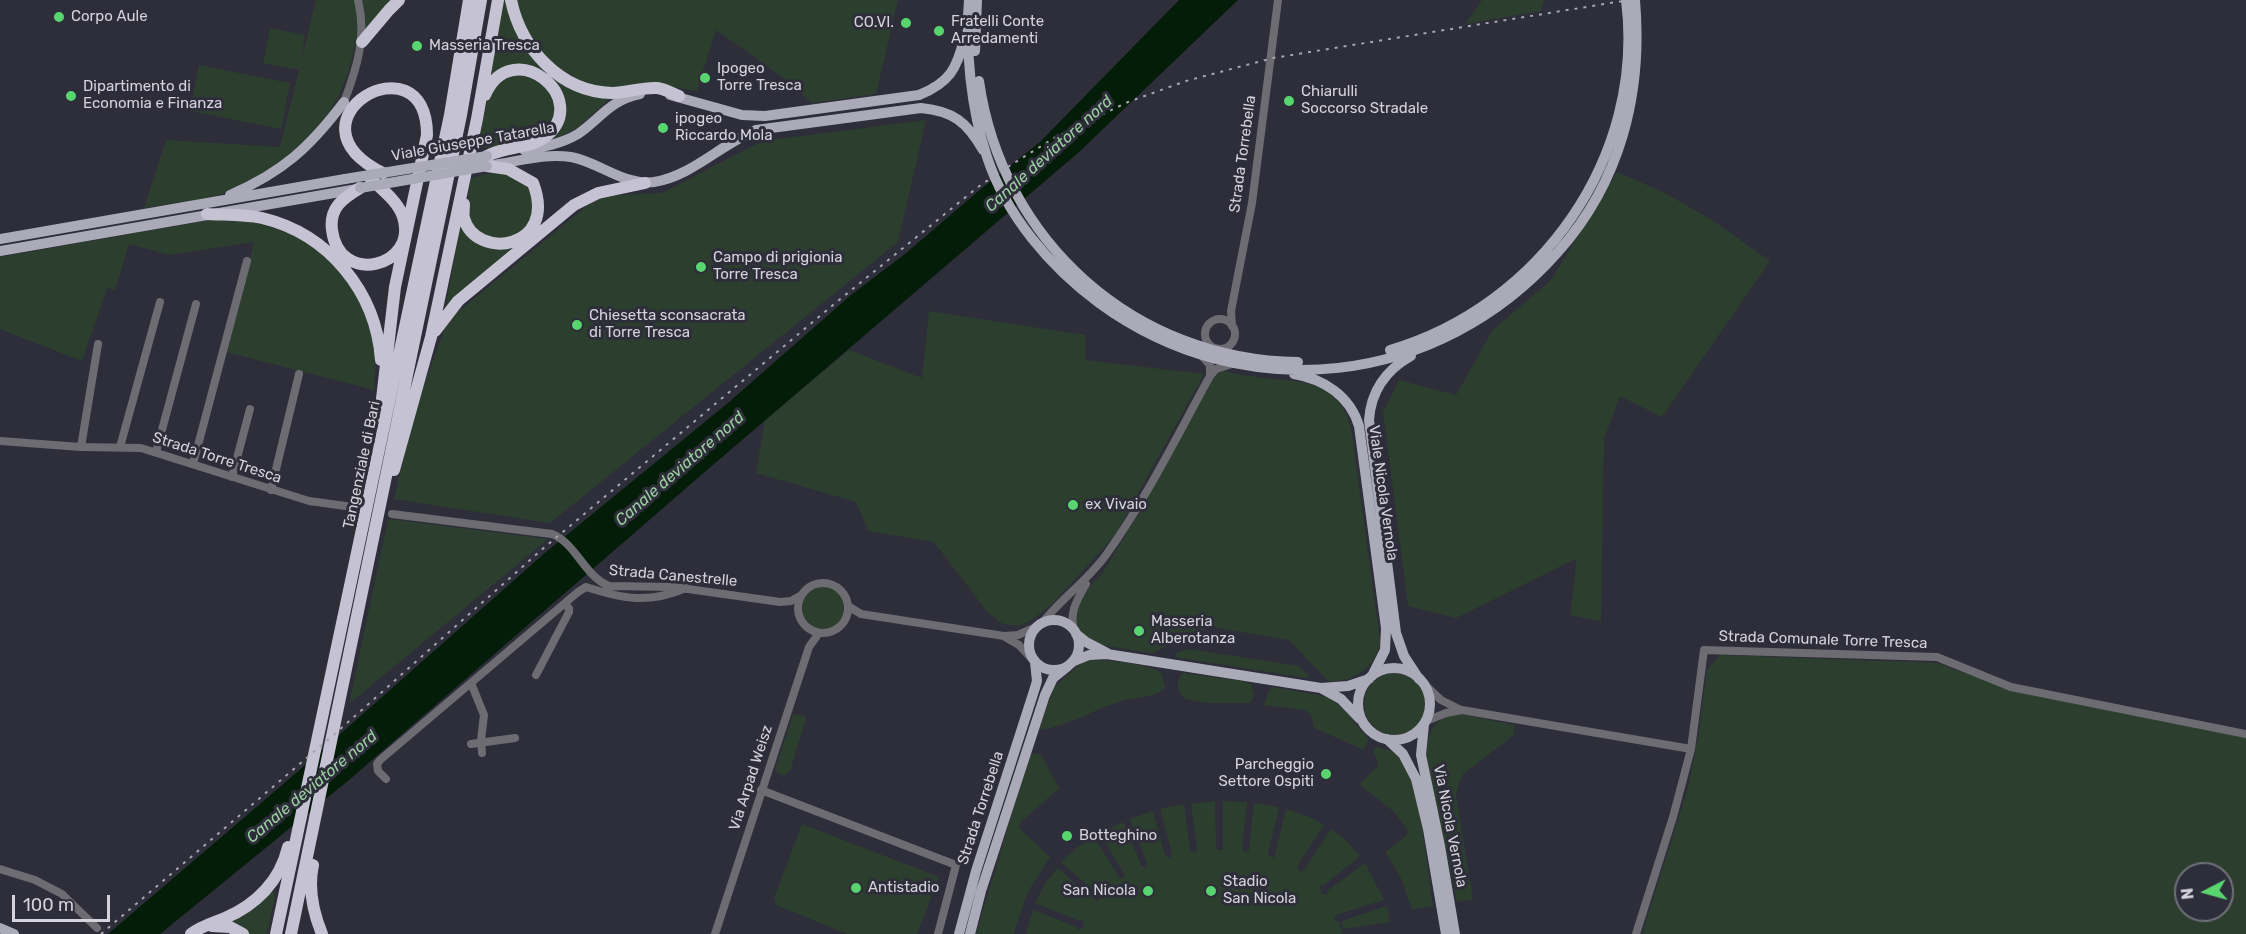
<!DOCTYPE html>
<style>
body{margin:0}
#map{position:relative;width:2246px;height:934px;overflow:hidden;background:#2e2d3a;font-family:Rubik,sans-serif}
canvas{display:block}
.north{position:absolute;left:2174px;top:862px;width:60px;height:60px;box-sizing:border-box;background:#2e2d3a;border:2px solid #706f7b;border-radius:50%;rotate:264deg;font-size:16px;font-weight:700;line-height:24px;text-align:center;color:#d4d3dc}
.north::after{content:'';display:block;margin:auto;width:21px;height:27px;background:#58d56f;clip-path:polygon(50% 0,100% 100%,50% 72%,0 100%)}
.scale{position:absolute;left:12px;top:895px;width:98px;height:27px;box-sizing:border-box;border:3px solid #d4d3dc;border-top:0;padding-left:8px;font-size:18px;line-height:21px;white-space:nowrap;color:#d4d3dc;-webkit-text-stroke:4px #2e2d3a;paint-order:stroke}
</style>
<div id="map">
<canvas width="2246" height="934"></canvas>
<div class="north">N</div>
<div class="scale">100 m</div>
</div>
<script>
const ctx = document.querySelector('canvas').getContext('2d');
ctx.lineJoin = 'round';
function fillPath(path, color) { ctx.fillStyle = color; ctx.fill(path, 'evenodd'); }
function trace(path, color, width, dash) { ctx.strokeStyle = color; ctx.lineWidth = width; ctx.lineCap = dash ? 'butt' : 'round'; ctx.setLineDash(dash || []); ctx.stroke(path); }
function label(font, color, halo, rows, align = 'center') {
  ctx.font = font + ' Rubik,sans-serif'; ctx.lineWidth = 6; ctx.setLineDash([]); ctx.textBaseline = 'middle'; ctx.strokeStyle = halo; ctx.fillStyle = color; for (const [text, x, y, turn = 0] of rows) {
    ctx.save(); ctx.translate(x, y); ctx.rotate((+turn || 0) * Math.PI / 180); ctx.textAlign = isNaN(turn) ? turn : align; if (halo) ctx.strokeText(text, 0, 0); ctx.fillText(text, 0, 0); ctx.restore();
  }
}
fillPath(new Path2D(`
 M316,0H355C356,7 358,15 358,23C359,33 355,44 353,54C340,119 289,168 230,191C204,202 172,203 144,208L166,140L280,147L299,70L263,63L270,28L305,35L300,65Z
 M361,0H393L364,32Z
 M503,0H508L531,53L611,98L577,128L555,139L553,137L562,112L539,70L490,77Z
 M515,0H898L876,94L812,103L789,82L716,30L697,91L660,85L614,90L594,87L556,69L531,40Z
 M1482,0H1544L1541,11L1465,24Z
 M199,65L290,83L281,129L190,111Z
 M531,74L554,95L556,115L542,137L497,147L477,149L488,97L502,77Z
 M926,120L898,242L550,523L394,499L416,407L448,320L599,196L662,193L762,141Z
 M503,170L529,186L535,216L521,235L494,240L475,230L466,209L471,178Z
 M1617,172L1663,192L1712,220L1770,261L1662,417L1620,396L1604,439L1601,621L1570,615L1577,558L1456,618L1408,606L1383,412L1399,380L1456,395L1492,331L1551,280Z
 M221,218H244L303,238L335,264L361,298L377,348L374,390L226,352L254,242L169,255L129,244L115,290L107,288L82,361L0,329V257Z
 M461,222L471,236L521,243L445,310Z
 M929,311L1085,335V360L1204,374L1114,537L1053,603L1036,617L1020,626L1003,624L988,613L934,542L868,531L856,502L756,473L765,420L849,350L922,378Z
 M1218,370C1233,373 1248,376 1263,378C1303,382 1339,380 1351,428L1380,640C1379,667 1350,684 1328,681L1289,640L1211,627L1152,653L1094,644L1082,634L1077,624L1074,615L1076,610L1090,586L1102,574L1134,521Z
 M388,519L548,539L349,704Z
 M801 607a22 22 0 1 1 44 0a22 22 0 1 1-44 0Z
 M1189,649L1299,666L1309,676L1307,678L1175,657L1176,653Z
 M1720,655L1937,663L2018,692L2246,734V934H1642L1688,788L1698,738L1707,670ZM2186,874H2222V910H2186Z
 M1085,660C1109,660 1140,662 1161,672L1165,688C1156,697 1138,697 1126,700C1096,707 1067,728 1038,730L1054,687Z
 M1364 704a31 31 0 1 1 62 0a31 31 0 1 1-62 0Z
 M1182,673L1242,681L1251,684L1254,696L1250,703H1207L1185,699C1177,689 1175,684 1182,673Z
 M1273,687L1334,698L1350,712L1354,723L1369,739L1364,750L1314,728L1311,715L1305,710L1264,705L1269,690Z
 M793,714L804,716L806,719L790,771L784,775L779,774L775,770Z
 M1460,714L1514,725V735L1463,774L1459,783L1456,796L1473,899L1457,902L1426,758C1427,733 1433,716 1460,714Z
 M1377,747C1382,749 1391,750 1395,753C1420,773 1428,873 1433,906L1412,910L1400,876L1385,852L1406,836L1408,830L1393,811L1359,784L1378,766L1376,757L1373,754L1374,748Z
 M1037,753L1041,755L1059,788L1020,823L1019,828L1050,857L1027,893L1014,934H976L1029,757L1031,754Z
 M1215,801L1216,847L1218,850H1222L1223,847V801L1247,802L1242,849L1244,852H1248L1249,849L1254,803L1279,807L1268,853L1269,856L1274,858L1286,809L1310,817L1324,825L1298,865V869L1301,872L1304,870L1331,829L1345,839L1360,856L1323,886L1320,885L1321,893L1328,895L1327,891L1365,863L1384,900L1339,914L1337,913V916L1334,917L1336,922L1339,921L1342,934H1026L1033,910L1077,927V930L1083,928L1084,923L1082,922L1083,919L1080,921L1035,903L1044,885L1057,868L1097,901L1100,897L1061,862L1076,848L1094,837L1120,879L1124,877V874L1100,833L1123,822L1141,865L1144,867L1147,866V863L1130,819L1153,811L1165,856L1170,858L1172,854L1160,809L1184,804L1190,850L1195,853L1197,849L1191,804Z
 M802,824L939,877L917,934H847L776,905L774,898Z
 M273,890L275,895L267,934H249L231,924V920Z
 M1387,906L1390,922L1343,929L1342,921Z`), '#2c3f2e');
fillPath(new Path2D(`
 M1179,0H1238L1079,152L707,470L349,780L160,934H108L295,774L546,552L728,403L851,295L905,254L982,188L1040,142Z`), '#031d08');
trace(new Path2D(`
 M344,102C357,68 367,36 358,0
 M1205 334a15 15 0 1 1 30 0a15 15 0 1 1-30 0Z
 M1232,326L1231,311L1252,203L1278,0
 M1202,356L1210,365V376
 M0,441L81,447L141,448L309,501L353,507
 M81,447L98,344
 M120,447L160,302
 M156,452L196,304
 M193,464L247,261
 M232,477L250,409
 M271,490L299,374
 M392,514L552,534C576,543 584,576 609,586L674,587L780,602L791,601L800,596
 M798 608a25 25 0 1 1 50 0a25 25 0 1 1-50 0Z
 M848,606L861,614L1004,636L1018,635L1036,627
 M1043,622C1062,598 1088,580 1106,555C1146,499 1177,436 1210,376L1216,369L1232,364
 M1074,630C1069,612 1077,600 1086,584
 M1005,637L1019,645L1033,660
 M536,675L569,612V608L564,604
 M471,683L484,715L481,740L482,753
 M1424,684L1441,700L1461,710
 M1426,721L1446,713L1462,710L1691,749
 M471,744L515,738
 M386,779L378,771L377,764L380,760L578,592L586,587C624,599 648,604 686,588
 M761,790L956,865L938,934
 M0,869L35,880L62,894L97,928
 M715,934L809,647L819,633
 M1636,934L1673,817L1691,749L1704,650L1937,657L2011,687L2246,734`), '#6d6c73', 8);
trace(new Path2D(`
 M969,0C965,49 971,109 987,157C1006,215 1050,267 1099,303C1244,409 1439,387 1558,252C1621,181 1643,93 1635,0
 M975,51L977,0
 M979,81C1002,242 1135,360 1298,362
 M670,95L742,115L765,116L919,95C949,83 957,69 964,39
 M524,150C543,147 561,144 578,134C601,118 610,100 640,94
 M493,165C519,161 546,153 571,157C599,162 624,186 654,182C692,176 721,144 756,130L921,108C953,111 967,122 983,150
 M230,195C283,172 310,147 344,102
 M0,239L345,179
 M0,251L357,189
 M1390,350C1540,306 1646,157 1626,0
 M1411,356C1386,370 1371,391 1369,420L1396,633L1404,656L1419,679
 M1294,374C1324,379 1350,396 1359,426L1386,628L1385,650L1372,676
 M1029 645a25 25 0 1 1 50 0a25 25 0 1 1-50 0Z
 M1076,634L1086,642L1107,653
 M1072,662L1089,655L1107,654L1321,688L1348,686L1369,679
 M1358 704a36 36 0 1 1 72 0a36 36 0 1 1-72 0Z
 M1321,688L1341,699L1360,719
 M1424,724L1421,755L1440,846L1455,934
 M1387,739L1403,754L1416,779L1428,829L1446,934
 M0,928L14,934
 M959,934L976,871L1034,691L1037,681L1035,662
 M970,934L981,891L1045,695L1053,678L1068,666`), '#abaab8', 10);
trace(new Path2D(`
 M511,0C521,48 560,92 612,93C627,93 642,87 657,88C665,89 672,93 679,96
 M362,42L389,10L399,0
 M485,95C512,33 594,99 545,137C530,149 505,146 487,156
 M360,188C343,198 329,208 332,230C339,287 419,267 403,217C398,201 381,189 370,178
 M464,204C464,208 463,215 464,218C475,261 559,250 533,183L508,169L487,166
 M207,214C225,215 244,214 262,218C329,234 376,292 381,360
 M435,331L458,301L574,205L598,193L645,183
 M380,416L395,287L427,135C427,34 277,120 383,173
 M394,470L431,337L477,119L498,0
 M313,865C308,888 313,912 322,934
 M212,926L230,927L243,934
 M191,934C201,926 213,923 225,918C256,905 280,881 288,847
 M276,934L450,115L469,0
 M291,934L461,115L481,0`), '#c4c2d3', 12);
trace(new Path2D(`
 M101,934L337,732L539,552L833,305L978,187L1003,170L1054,138L1128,102L1186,81L1273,58L1629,0`), '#a7a6b0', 2, [3, 6]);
trace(new Path2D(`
 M345,179L487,156
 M360,188L487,166`), '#abaab8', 10);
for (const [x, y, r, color] of [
 [59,17,6,"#58d56f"],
 [906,23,6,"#58d56f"],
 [939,31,6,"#58d56f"],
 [417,46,6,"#58d56f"],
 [705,78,6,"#58d56f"],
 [71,96,6,"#58d56f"],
 [1289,101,6,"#58d56f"],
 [663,128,6,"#58d56f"],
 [701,267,6,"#58d56f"],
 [577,325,6,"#58d56f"],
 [1073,505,6,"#58d56f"],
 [1139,631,6,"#58d56f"],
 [1326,774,6,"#58d56f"],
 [1067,836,6,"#58d56f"],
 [856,888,6,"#58d56f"],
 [1148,891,6,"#58d56f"],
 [1211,891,6,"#58d56f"]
]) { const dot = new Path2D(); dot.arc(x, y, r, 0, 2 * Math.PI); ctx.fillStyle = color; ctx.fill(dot); trace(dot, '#2e2d3a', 2); }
label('15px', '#d4d3dc', '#2e2d3a', [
 ["Corpo Aule",71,17],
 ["Fratelli Conte",951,22],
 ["Arredamenti",951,39],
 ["CO.VI.",894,23,"right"],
 ["Masseria Tresca",429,46],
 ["Ipogeo",717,69],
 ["Torre Tresca",717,86],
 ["Dipartimento di",83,87],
 ["Economia e Finanza",83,104],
 ["Chiarulli",1301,92],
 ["Soccorso Stradale",1301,109],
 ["ipogeo",675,119],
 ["Riccardo Mola",675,136],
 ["Campo di prigionia",713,258],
 ["Torre Tresca",713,275],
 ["Chiesetta sconsacrata",589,316],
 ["di Torre Tresca",589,333],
 ["ex Vivaio",1085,505],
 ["Masseria",1151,622],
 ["Alberotanza",1151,639],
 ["Parcheggio",1314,765,"right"],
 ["Settore Ospiti",1314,782,"right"],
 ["Botteghino",1079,836],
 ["Stadio",1223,882],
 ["San Nicola",1223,899],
 ["Antistadio",868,888],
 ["San Nicola",1136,891,"right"]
], 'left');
label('15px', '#d4d3dc', '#2e2d3a', [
 ["Viale Giuseppe Tatarella",473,142,-10],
 ["Strada Torrebella",1243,154,-82],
 ["Strada Torre Tresca",217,458,18],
 ["Tangenziale di Bari",362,465,-78],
 ["Viale Nicola Vernola",1383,493,82],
 ["Strada Canestrelle",673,576,5],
 ["Strada Comunale Torre Tresca",1823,640,2],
 ["Via Arpad Weisz",751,778,-72],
 ["Strada Torrebella",981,808,-72],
 ["Via Nicola Vernola",1450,826,79]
]);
label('italic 16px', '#9bcea0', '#2e2d3a', [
 ["Canale deviatore nord",1049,154,-42],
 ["Canale deviatore nord",680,469,-41],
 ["Canale deviatore nord",312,787,-40]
]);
</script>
